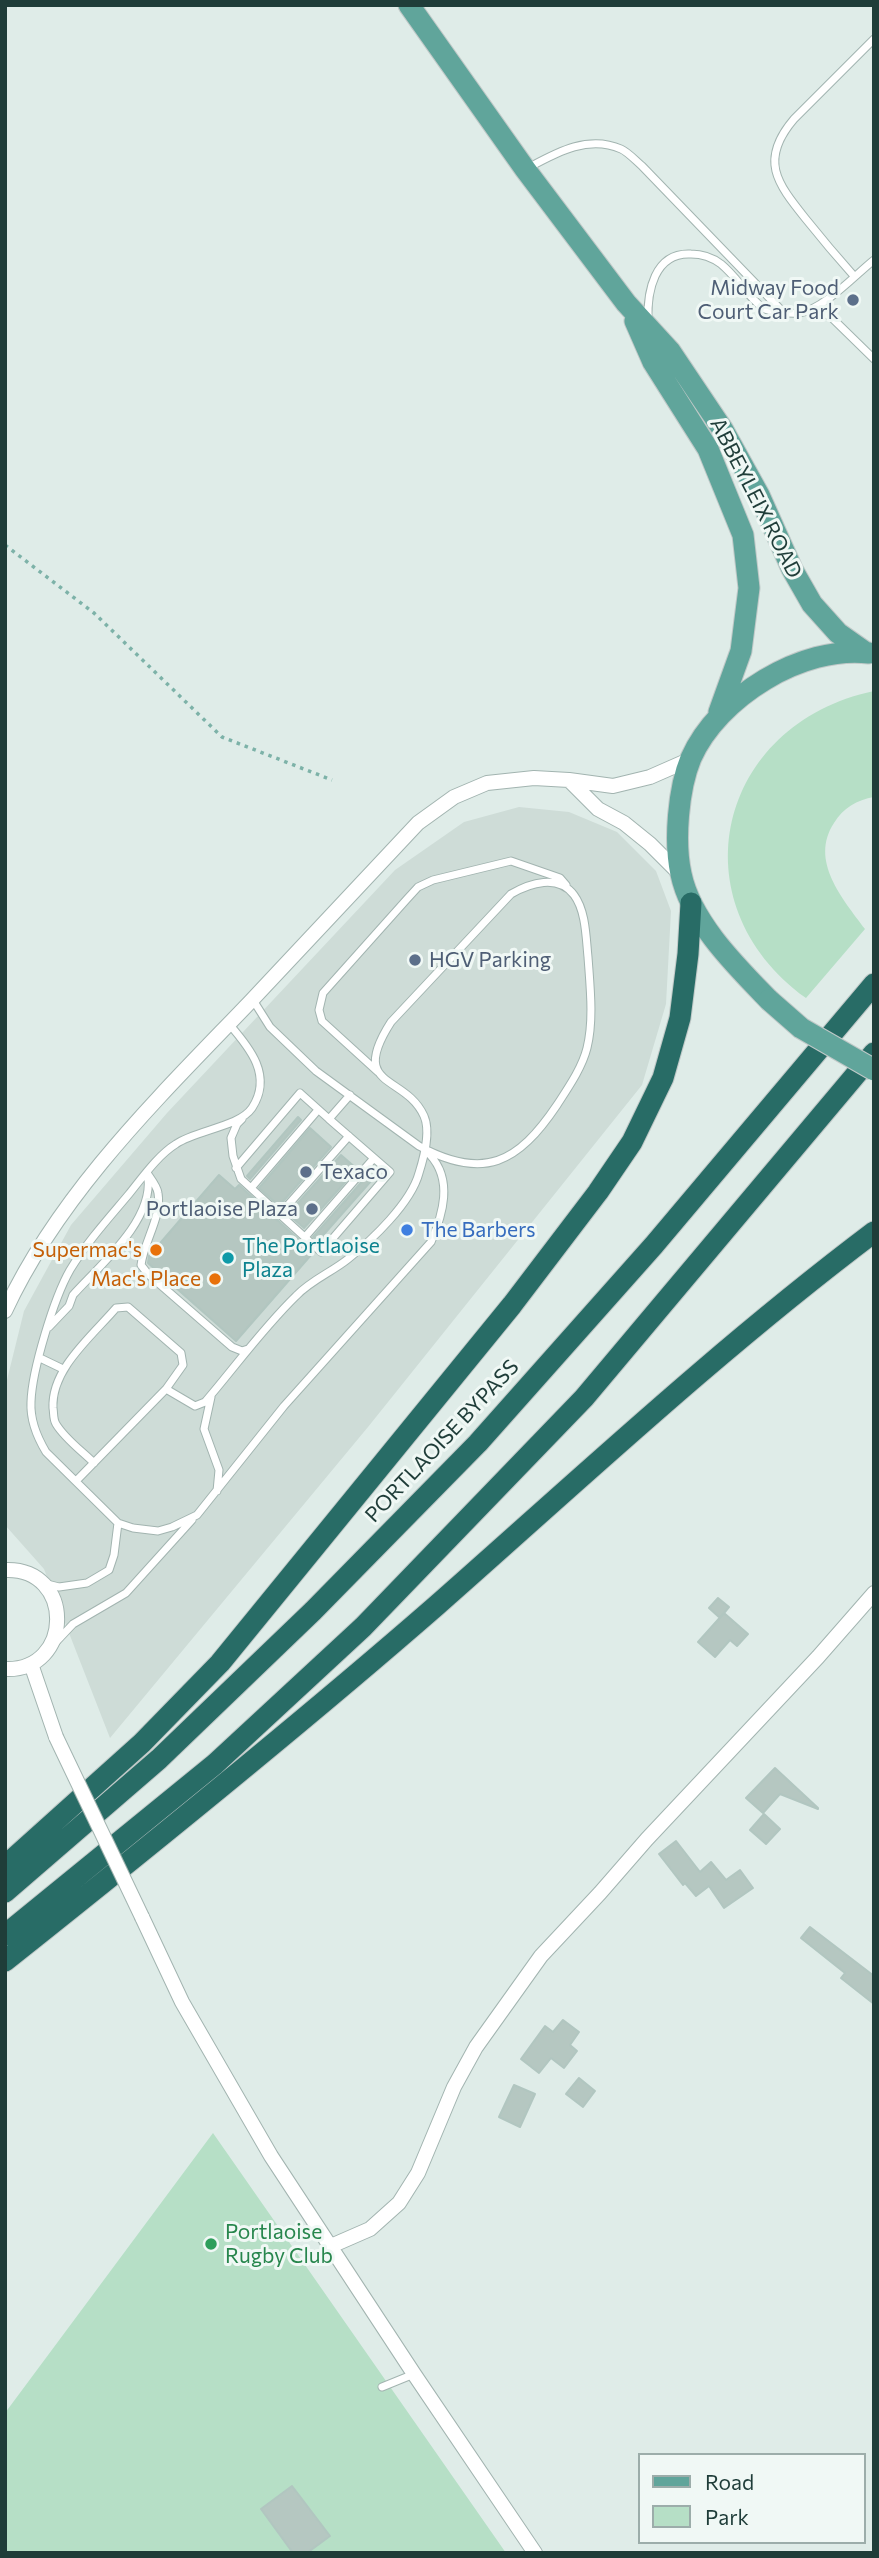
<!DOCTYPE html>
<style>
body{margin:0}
#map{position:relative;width:879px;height:2558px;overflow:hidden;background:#dfece8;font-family:Commissioner,sans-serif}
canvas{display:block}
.frame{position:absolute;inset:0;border:7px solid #1f3d39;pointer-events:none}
.legend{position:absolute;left:638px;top:2453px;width:228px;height:91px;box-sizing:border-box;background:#f0f8f5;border:2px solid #9cadaa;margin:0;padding:9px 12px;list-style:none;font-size:21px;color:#1f3d39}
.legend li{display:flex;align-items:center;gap:14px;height:35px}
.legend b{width:35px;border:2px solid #9cadaa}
</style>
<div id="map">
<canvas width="879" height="2558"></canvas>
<div class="frame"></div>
<ul class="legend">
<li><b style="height:9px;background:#60a59b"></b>Road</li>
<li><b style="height:19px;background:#b6dfc6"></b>Park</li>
</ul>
</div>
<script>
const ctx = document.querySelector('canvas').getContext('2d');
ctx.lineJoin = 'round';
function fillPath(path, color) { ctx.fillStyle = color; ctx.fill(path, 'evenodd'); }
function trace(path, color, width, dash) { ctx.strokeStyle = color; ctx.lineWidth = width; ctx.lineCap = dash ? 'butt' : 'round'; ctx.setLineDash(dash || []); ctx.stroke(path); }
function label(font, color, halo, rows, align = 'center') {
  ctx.font = font + ' Commissioner,sans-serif'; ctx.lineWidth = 6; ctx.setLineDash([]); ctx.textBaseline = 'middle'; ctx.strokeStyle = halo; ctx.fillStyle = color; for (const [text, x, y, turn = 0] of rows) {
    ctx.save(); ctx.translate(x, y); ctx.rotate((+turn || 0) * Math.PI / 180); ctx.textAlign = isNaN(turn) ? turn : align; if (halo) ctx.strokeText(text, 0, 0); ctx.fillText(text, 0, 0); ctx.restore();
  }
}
fillPath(new Path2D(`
 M519,807L569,812L617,832L656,871L671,911L666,1004L642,1085L368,1427L110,1738L44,1569L5,1525V1388L24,1311L71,1225L167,1113L395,870L464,822Z`), '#cedcd7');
fillPath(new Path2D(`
 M874,691V797C857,800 843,808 834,823C809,861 843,899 865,929L806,998C675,903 717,724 874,691Z
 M213,2133L506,2553H5V2413Z`), '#b6dfc6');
const building = new Path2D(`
 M298,1117L301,1120L250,1179L247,1176Z
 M310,1128L331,1147L279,1206L259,1188Z
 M341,1155L357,1169L304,1228L288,1214Z
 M219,1175L235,1189L239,1185L310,1250L308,1253L311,1255L236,1341L148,1263L149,1256Z
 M366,1177L371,1181L318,1241L313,1237Z
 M718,1598L729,1607L720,1618L709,1608Z
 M724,1613L748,1634L737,1646L730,1640L715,1657L698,1642Z
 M775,1768L818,1808V1809L780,1794L763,1813L746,1798Z
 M764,1814L780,1829L766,1844L750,1830Z
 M676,1841L700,1872L711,1862L726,1880L740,1870L753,1888L724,1908L709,1886L696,1896L685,1883L683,1885L659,1854Z
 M810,1927L874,1976V2004L841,1978L845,1973L801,1938Z
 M563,2020L579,2032L570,2045L577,2051L564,2068L551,2058L539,2073L521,2059L545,2026L553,2032Z
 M579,2078L595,2091L583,2107L566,2094Z
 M514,2085L535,2094L520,2127L499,2117Z
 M292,2486L330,2536L307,2553H293L261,2509Z`);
fillPath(building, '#b5c7c1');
trace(building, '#b1c6c0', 2);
const lane = new Path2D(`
 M526,169C554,154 587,134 621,149C628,152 636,161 642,166L782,311
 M854,276C837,257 821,238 805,218C777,183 759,160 794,119L874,39
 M815,308L831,317L874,359
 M648,321C647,292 654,252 691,254C702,254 713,258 721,264C737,277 747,296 763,308C769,312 791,314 799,313C823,310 855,275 874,260
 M229,1024C250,1048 273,1076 252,1108C239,1127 196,1130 176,1144C158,1155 142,1178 129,1194C108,1219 87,1242 70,1270C54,1298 32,1370 31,1402C30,1421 37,1437 46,1452L118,1523L133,1528L158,1531L172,1527L197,1515L284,1406L431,1242C443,1214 453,1180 430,1155
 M378,1072L322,1021L319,1010L323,993L407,899L418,887L433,880L511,861L560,878L566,885
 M242,1119L237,1124L231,1138L233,1156L241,1179L321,1252L390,1172L329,1119L350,1095
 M236,1168L300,1093L329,1119
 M147,1173C151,1179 157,1186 158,1193C162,1217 144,1241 141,1265L148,1274L232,1347L242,1351L248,1349
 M251,1188L318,1110
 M280,1214L349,1136
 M305,1237L374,1158
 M49,1327L69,1306L73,1295C100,1265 153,1221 148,1178
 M40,1358L63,1369
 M211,1397L204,1429L219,1470L217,1491
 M94,1463C82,1451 65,1439 56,1424C53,1419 54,1414 53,1408C51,1369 92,1336 116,1308L128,1307L181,1353L183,1365L166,1389L195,1406L205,1402C235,1367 263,1328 296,1296C311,1280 332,1272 348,1259C372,1240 411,1203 419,1173C424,1157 431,1132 424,1116C405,1074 348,1089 391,1022L511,894C530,883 558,874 574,895C586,911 586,938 588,957C590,986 594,1020 587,1048C582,1068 568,1088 557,1105C518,1163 484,1181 419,1146L316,1071L270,1027L253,1000
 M77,1480L166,1389
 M43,1583L59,1587L87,1583L109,1570L114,1555L118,1523
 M56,1642L73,1624L126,1593L192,1520
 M382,2387L414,2374`);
const street = new Path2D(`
 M569,780L598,809L624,823L650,844L681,875
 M5,1311C60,1192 161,1095 251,1001C307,942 362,882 418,823L454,797L487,783L534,778L569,780L613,786L650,777L691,759
 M5,1570C75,1567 74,1672 5,1669
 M31,1664L56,1737
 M142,1917L182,2002L271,2156L414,2374L535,2553
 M331,2246L370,2229L399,2203L418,2173L454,2087L476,2047L541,1956L600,1893L647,1839L818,1657L874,1593`);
const primary = new Path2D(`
 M409,5L525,169L626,303L670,351L723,430L759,495L792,569L812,604L838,633L865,652
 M635,321L653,362L708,449L743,535L749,588L741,651L719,712
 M769,1000C736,966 691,922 681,874C674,842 678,789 691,758C718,697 802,645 869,653`);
const highway = new Path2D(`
 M5,1866L142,1743L220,1663L512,1305L598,1192L632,1142L663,1078L680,1018L688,954L691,903
 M5,1892L159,1759L313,1611L478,1443L654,1245L874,984
 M5,1935L215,1764L363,1627L584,1398L874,1053
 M5,1961C151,1845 296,1728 436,1606C580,1479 720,1348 874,1232`);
trace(lane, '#a2b4b0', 9);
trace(street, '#a2b4b0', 16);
trace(primary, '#c0c9c8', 23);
trace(highway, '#c0c9c8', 23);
trace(new Path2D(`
 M5,545L94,613L222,737L332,780`), '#7db2a8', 3.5, [3.5, 5]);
trace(lane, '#fff', 7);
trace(street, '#fff', 14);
trace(primary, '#60a59b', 21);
trace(highway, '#286c66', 21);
const streetBridge = new Path2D(`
 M56,1737L142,1917`);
const primaryBridge = new Path2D(`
 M769,1000L801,1028L874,1070`);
trace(streetBridge, '#a2b4b0', 16, []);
trace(primaryBridge, '#c0c9c8', 23, []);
trace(streetBridge, '#fff', 14);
trace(primaryBridge, '#60a59b', 21);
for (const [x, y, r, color] of [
 [853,300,7,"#5c6f8a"],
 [415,960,7,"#5c6f8a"],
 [306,1172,7,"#5c6f8a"],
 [312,1209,7,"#5c6f8a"],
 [407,1230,7,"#3f7fe0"],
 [156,1250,7,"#e8710a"],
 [228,1258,7,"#0f9aa8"],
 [215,1279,7,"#e8710a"],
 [211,2244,7,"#2e9e5b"]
]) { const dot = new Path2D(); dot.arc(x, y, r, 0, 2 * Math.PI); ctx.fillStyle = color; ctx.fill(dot); trace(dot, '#f0f8f5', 2.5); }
label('21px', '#4e5e75', '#f0f8f5', [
 ["Midway Food",839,288],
 ["Court Car Park",839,312],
 ["HGV Parking",429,960,"left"],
 ["Texaco",320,1172,"left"],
 ["Portlaoise Plaza",298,1209]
], 'right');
label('21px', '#1f3d39', '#f0f8f5', [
 ["ABBEYLEIX ROAD",756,498,63],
 ["PORTLAOISE BYPASS",442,1441,-47]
]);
label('21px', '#366cbe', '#f0f8f5', [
 ["The Barbers",421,1230]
], 'left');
label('21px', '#0d838f', '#f0f8f5', [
 ["The Portlaoise",242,1246],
 ["Plaza",242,1270]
], 'left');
label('21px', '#c56008', '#f0f8f5', [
 ["Supermac's",142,1250],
 ["Mac's Place",201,1279]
], 'right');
label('21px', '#27864d', '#f0f8f5', [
 ["Portlaoise",225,2232],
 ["Rugby Club",225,2256]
], 'left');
</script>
